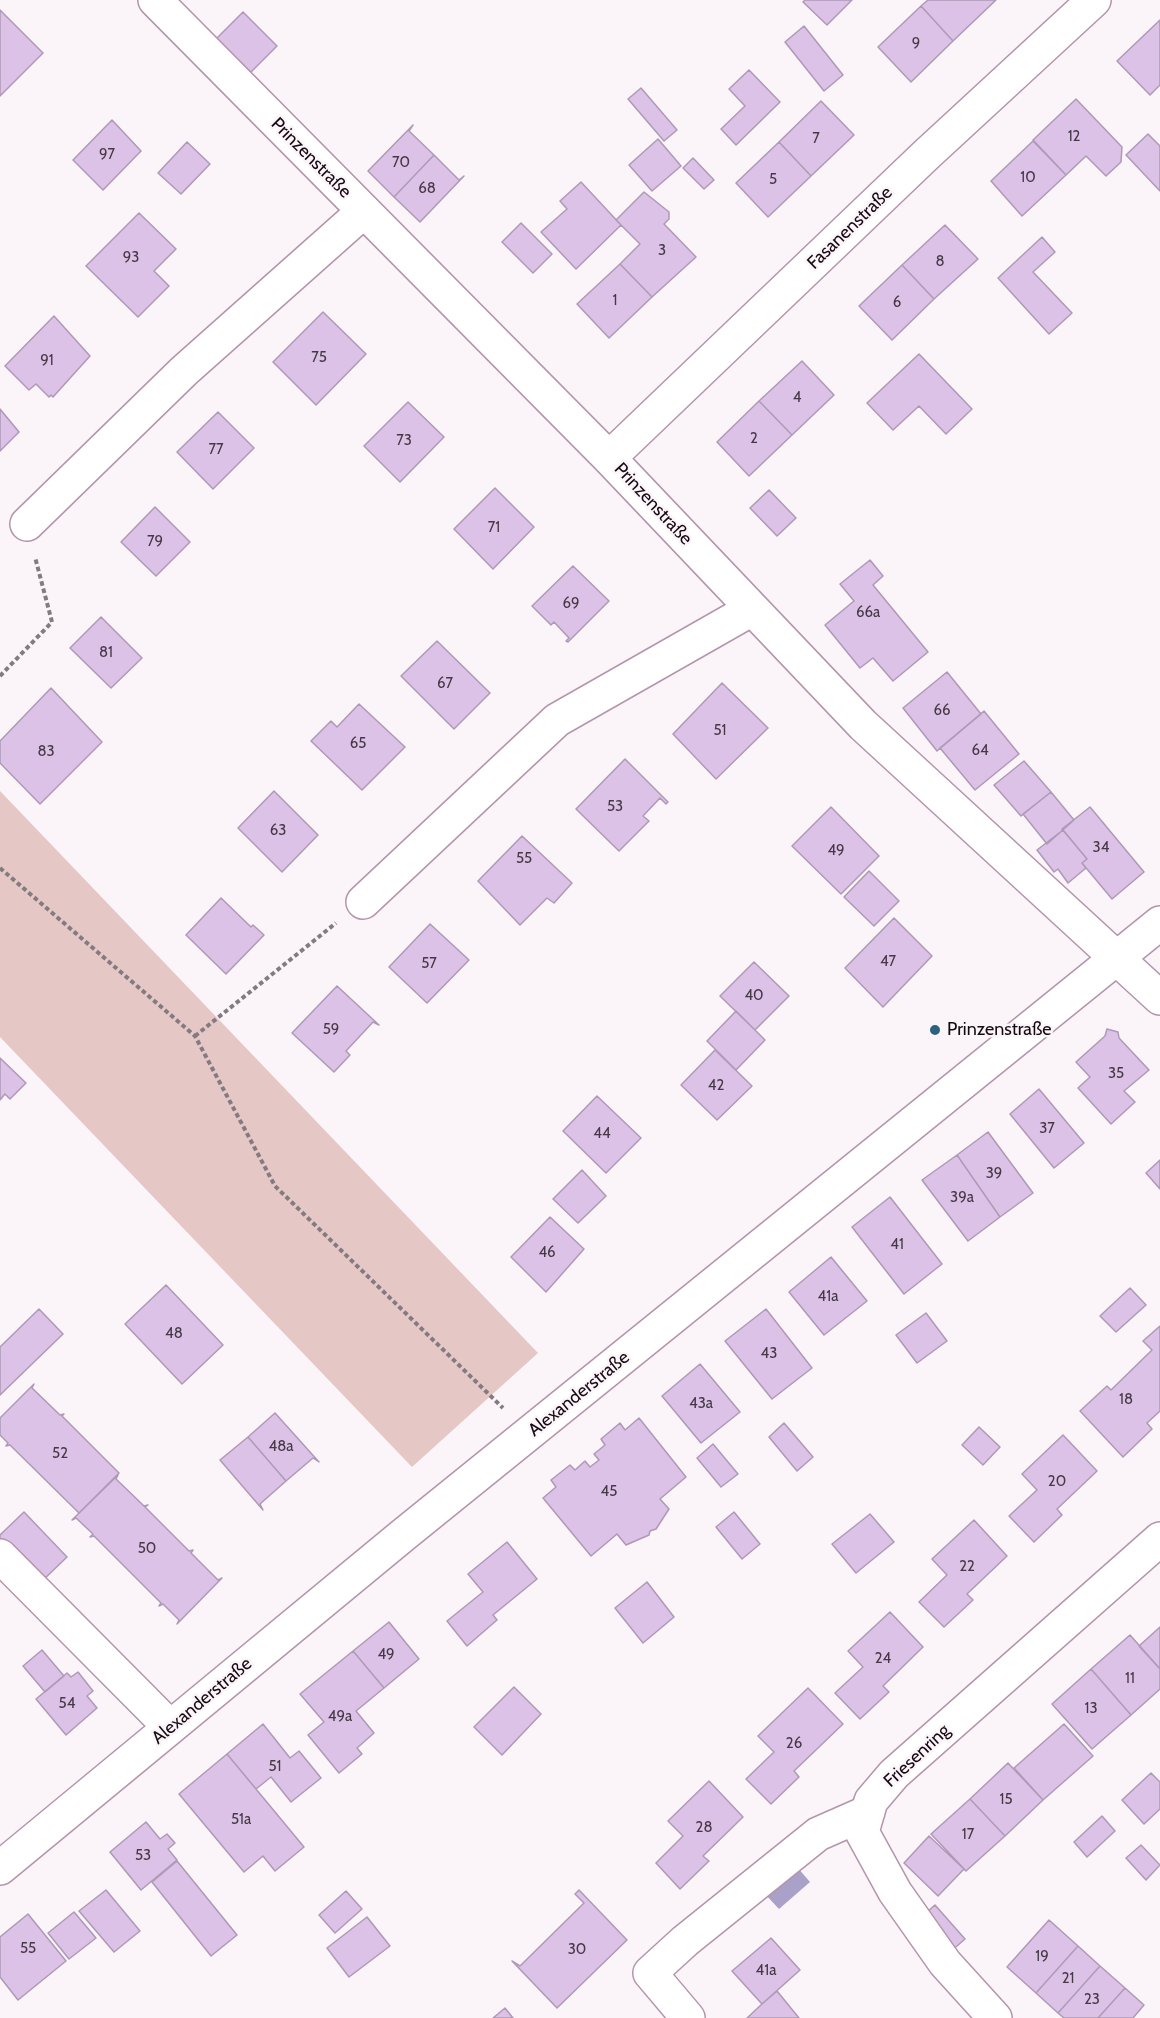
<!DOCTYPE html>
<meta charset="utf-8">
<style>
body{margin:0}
canvas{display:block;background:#fbf4f9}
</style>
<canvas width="1160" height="2018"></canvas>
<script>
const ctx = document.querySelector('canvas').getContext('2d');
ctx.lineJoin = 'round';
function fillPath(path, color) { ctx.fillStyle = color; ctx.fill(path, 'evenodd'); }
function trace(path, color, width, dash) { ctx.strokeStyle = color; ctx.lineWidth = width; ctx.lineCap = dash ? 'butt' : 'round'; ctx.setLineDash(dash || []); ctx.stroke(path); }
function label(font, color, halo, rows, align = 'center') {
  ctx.font = font + ' Cabin,sans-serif'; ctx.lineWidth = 5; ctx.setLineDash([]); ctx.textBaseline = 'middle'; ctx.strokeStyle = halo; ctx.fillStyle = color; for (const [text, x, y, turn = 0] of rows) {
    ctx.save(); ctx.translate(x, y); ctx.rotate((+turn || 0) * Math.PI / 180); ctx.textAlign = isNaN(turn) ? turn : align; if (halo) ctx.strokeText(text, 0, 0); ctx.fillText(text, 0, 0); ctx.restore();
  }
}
fillPath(new Path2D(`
 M0,791L538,1353L412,1467L0,1037Z`), '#e5c7c6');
fillPath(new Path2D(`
 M797,1867L810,1882L779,1909L765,1894Z`), '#a9a1c8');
const building = new Path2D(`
 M805,0H852L827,25L803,2Z
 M928,0H996L953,41L921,6Z
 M921,6L953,41L911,82L878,47Z
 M0,10L43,53L0,96Z
 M243,12L277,46L245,78L211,44Z
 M1160,20V85L1150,95L1117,61Z
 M804,26L843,75L824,91L785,42Z
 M749,70L780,102L736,145L721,129L745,106L729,89Z
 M641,88L677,130L664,141L628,99Z
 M1076,99L1122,147L1121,162L1106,176L1086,156L1066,175L1033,140Z
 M821,101L854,135L811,176L779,142Z
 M112,120L141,151L103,190L73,160Z
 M413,125L409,131L434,155L394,197L368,171Z
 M1148,134L1160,146V191L1126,155Z
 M658,139L681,166L652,191L629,165Z
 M1033,141L1066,175L1022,216L991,181Z
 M187,142L210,164L181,194L158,173Z
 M779,142L811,176L768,217L736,183Z
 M434,155L459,180L464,176L420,222L394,197Z
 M693,158L714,180L704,189L683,168Z
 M581,182L621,225L576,269L541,232L567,209L560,201Z
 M644,192L669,212V219L664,224L696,257L652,297L620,264L640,244L616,220Z
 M139,213L176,249L154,271L169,286L138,317L86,266Z
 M521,223L552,254L533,273L502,242Z
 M945,225L978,259L934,299L902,265Z
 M1042,237L1055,252L1033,272L1072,313L1049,334L998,278Z
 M620,264L652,297L609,338L577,304Z
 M902,265L934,299L892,340L859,306Z
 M323,312L366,354L316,405L273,362Z
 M54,316L90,356L53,397L51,395L49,397L36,384L29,390L5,366Z
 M919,354L972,409L946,434L919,406L893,430L867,403Z
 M802,361L834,395L792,435L759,401Z
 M759,401L792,435L749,476L717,442Z
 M408,402L444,437L400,482L364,446Z
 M0,409L19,432L0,451Z
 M218,412L254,448L213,489L177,452Z
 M495,488L534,527L493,569L454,529Z
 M769,490L796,518L777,536L750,508Z
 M155,507L190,542L156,576L121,542Z
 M870,560L883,576L873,585L928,652L893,681L873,658L860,668L825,625L854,601L840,584Z
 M573,566L609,601L568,642L566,641L569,638L554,622L551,625L532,606Z
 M101,617L142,658L111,688L70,648Z
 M437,641L490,693L454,729L401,676Z
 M947,672L981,714L937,751L903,708Z
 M722,683L768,728L716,779L673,734Z
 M51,688L102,742L40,804L0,763V741Z
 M359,704L405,747L362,790L311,741L331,721L337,727Z
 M984,711L1019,754L975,790L940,748Z
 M625,759L668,802L666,804L660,798L643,816L649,821L619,851L576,809Z
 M1024,761L1051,792L1021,816L994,785Z
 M274,791L318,835L282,872L238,828Z
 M1051,792L1074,820L1047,844L1023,814Z
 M831,807L879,856L841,894L792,846Z
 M1090,807L1144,872L1112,899L1082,863L1087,859L1062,829Z
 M1063,830L1087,859L1082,863L1086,868L1068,883L1058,869L1054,872L1037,850Z
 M522,836L572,883L554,903L547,898L520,925L478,881Z
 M869,871L899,901L874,926L844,897Z
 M221,898L251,927L253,925L264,935L226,974L186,935Z
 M894,918L932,956L883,1007L845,968Z
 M430,924L469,960L427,1003L389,967Z
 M754,962L789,996L755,1030L720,996Z
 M337,986L379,1025L373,1022L346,1051L350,1055L334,1072L292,1033Z
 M736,1011L765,1040L736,1070L707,1041Z
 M1107,1029L1118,1032L1119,1038L1149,1070L1124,1091L1135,1102L1111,1124L1078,1088L1090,1077L1076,1062L1105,1036Z
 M715,1050L752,1086L717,1120L681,1085Z
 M0,1058L26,1083L10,1099L5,1094L0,1100Z
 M1039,1089L1084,1143L1054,1168L1010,1114Z
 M597,1096L641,1138L606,1173L563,1131Z
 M988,1132L1033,1193L1000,1217L957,1155Z
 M957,1155L1000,1217L968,1241L922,1180Z
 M1160,1160V1189L1146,1173Z
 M582,1170L606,1196L578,1223L553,1199Z
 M890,1197L942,1264L904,1294L852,1227Z
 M550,1217L584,1249L546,1292L511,1257Z
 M831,1257L867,1301L824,1335L789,1292Z
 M166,1285L223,1345L182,1384L125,1324Z
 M1130,1288L1146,1305L1116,1332L1100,1316Z
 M39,1309L63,1334L0,1395V1347Z
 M766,1309L812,1368L772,1399L725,1341Z
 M926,1313L947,1341L917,1363L896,1335Z
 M1160,1326V1411L1147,1423L1152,1429L1123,1457L1080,1411L1107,1386L1111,1390L1152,1350L1143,1341Z
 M700,1364L740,1412L701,1443L662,1396Z
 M34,1384L32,1388L60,1415L64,1414L62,1416L119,1473L79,1513L10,1445L6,1446L8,1443L0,1435V1418Z
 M275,1413L319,1462L313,1458L286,1481L248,1437Z
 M639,1418L686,1477L660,1499L669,1509L656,1529L650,1531L649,1535L626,1545L617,1534L591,1556L543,1498L556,1487L551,1480L570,1465L575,1470L585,1461L590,1467L599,1460L594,1454L605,1445L601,1439L620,1423L625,1430Z
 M784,1423L813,1457L797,1471L769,1437Z
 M979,1427L1000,1447L983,1465L962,1445Z
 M1063,1435L1097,1471L1057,1509L1062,1515L1034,1542L1009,1516L1037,1490L1022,1474Z
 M248,1437L286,1481L260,1504L263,1510L220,1460Z
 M713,1444L738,1474L721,1487L697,1458Z
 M118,1475L116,1479L144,1506L148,1505L145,1507L189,1551L193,1550L191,1553L218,1580L222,1578L177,1624L179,1620L163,1604L159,1606L161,1603L94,1536L90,1537L93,1534L76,1518L72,1520Z
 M24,1512L67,1557L40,1583L0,1540V1535Z
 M734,1512L760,1544L742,1559L716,1527Z
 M870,1514L894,1542L856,1573L832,1544Z
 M974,1520L1007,1556L967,1594L973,1600L944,1627L919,1602L947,1575L932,1559Z
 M507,1542L537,1579L493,1615L497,1620L467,1646L447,1621L483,1592L468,1574Z
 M647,1582L674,1617L643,1643L615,1608Z
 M890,1612L923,1647L883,1686L889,1692L860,1719L835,1693L863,1667L848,1651Z
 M389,1622L419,1659L384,1688L353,1651Z
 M1160,1627V1669L1139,1646Z
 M1130,1635L1160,1669V1689L1131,1715L1091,1669Z
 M42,1650L64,1676L45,1692L23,1666Z
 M353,1651L384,1688L356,1711L374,1733L357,1748L362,1754L339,1773L308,1735L324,1722L300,1694Z
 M1091,1669L1131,1715L1092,1749L1052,1704Z
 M78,1672L93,1691L87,1696L97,1708L66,1735L36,1699L67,1673L71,1677Z
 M514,1687L541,1714L502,1755L474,1727Z
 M808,1688L843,1724L794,1771L799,1777L771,1804L746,1779L774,1752L758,1736Z
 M263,1724L290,1758L299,1751L321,1778L291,1802L271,1777L256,1789L227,1754Z
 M1064,1724L1093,1756L1043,1800L1014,1768Z
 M227,1754L304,1847L275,1871L263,1856L244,1872L179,1794Z
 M1008,1763L1043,1800L1005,1836L970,1799Z
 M1151,1773L1160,1782V1809L1144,1824L1122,1800Z
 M709,1781L743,1817L703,1856L709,1861L680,1889L656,1863L683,1836L668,1821Z
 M970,1799L1005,1836L966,1871L931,1834Z
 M1102,1816L1115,1831L1087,1857L1074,1842Z
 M146,1822L160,1839L167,1834L175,1843L168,1849L177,1860L141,1890L110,1852Z
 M929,1836L964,1869L938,1896L904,1863Z
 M1141,1845L1160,1865L1146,1880L1126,1858Z
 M177,1861L237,1935L211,1956L152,1882Z
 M106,1890L140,1931L114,1952L79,1911Z
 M579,1890L627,1940L557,2008L512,1961L520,1966L584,1903L575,1894Z
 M346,1891L362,1909L335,1933L319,1915Z
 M935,1905L965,1939L950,1952L920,1918Z
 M74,1912L96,1938L69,1959L48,1933Z
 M28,1914L66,1961L18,2000L0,1977V1937Z
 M367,1917L390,1946L349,1977L327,1948Z
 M1049,1920L1078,1946L1036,1993L1007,1967Z
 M771,1938L800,1970L762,2004L732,1971Z
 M1078,1946L1100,1966L1058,2013L1036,1993Z
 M1100,1966L1125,1988L1098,2018H1064L1058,2013Z
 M1125,1988L1144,2005L1133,2018H1098Z
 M777,1991L799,2018H747L762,2004Z
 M505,2008L513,2018H493Z`);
fillPath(building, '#dbc2e6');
trace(building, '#ae99b7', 1.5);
const minor = new Path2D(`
 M155,0L609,458L863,725L1160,998
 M609,458L926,155L1094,0
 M27,524L184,371L364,211
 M363,902L557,720L752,609
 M0,1556L170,1727
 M0,1868L402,1536L1160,923
 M688,2018L650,1973L685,1941L818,1834L868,1812
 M995,2018L945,1963L895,1892L862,1832L871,1801L894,1774L1160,1539`);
trace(minor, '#b495ab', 36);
trace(new Path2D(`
 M0,676L52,622L35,557
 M0,868L195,1036L275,1186L503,1408
 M195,1036L336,923`), '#847b81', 4, [4.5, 3]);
trace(minor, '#fff', 33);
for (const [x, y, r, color] of [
 [935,1030,6,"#29637c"]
]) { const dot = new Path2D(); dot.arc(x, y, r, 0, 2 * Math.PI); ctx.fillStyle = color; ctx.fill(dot); trace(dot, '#fbf4f9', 2); }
label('15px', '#463847', null, [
 ["9",916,44],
 ["12",1074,137],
 ["7",816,139],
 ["97",107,155],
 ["70",401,163],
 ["10",1028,178],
 ["5",773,180],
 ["68",427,189],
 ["3",662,251],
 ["93",131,258],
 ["8",940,262],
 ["1",615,301],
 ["6",897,303],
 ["75",319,358],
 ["91",47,361],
 ["4",797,398],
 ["2",754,439],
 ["73",404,441],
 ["77",216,450],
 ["71",494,528],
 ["79",155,542],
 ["69",571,604],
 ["66a",868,613],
 ["81",106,653],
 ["67",445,684],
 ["66",942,711],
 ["51",720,731],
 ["65",358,744],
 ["64",980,751],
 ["83",46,752],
 ["53",615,807],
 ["63",278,831],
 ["34",1101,848],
 ["49",836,851],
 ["55",524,859],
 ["47",888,962],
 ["57",429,964],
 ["40",754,996],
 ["59",331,1030],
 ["35",1116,1074],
 ["42",716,1086],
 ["37",1047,1129],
 ["44",602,1134],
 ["39",994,1174],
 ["39a",962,1198],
 ["41",897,1245],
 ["46",547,1253],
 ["41a",828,1297],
 ["48",174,1334],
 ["43",769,1354],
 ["18",1126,1400],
 ["43a",701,1404],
 ["48a",281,1447],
 ["52",60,1454],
 ["20",1057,1482],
 ["45",609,1492],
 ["50",147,1549],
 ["22",967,1567],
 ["49",386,1655],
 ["24",883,1659],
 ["11",1130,1679],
 ["54",67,1704],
 ["13",1091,1709],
 ["49a",340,1717],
 ["26",794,1744],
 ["51",275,1767],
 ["15",1006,1800],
 ["51a",241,1820],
 ["28",704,1828],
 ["17",968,1835],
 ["53",143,1856],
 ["55",28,1949],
 ["30",577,1950],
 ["19",1042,1957],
 ["41a",766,1971],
 ["21",1068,1979],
 ["23",1092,2000]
]);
label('18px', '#150a12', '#fbf4f9', [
 ["Prinzenstraße",311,158,45],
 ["Fasanenstraße",850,228,-44],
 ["Prinzenstraße",653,504,47],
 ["Alexanderstraße",579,1394,-39],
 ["Alexanderstraße",202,1701,-40],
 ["Friesenring",917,1756,-43]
]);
label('18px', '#150a12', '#fbf4f9', [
 ["Prinzenstraße",947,1030]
], 'left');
</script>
